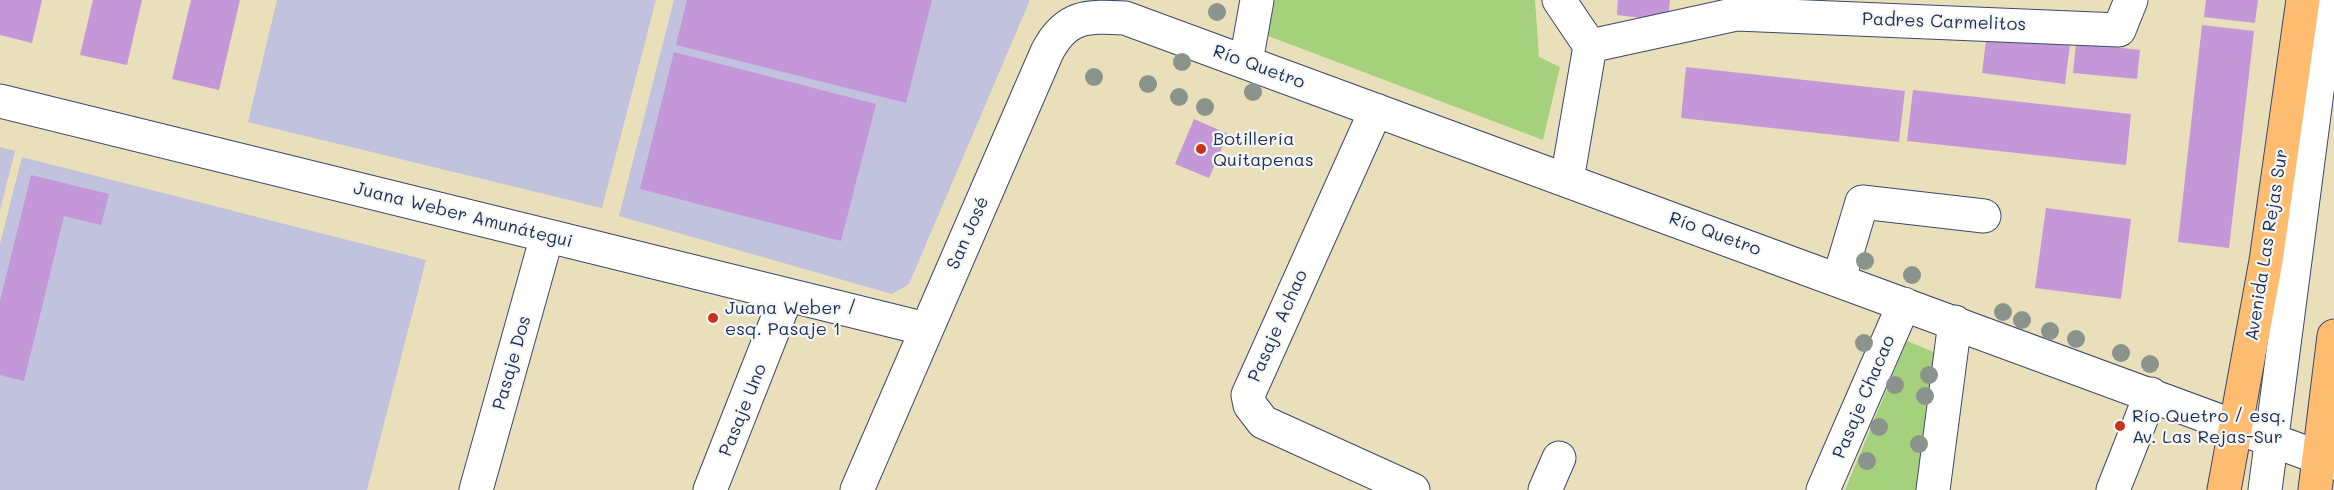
<!DOCTYPE html>
<meta charset="utf-8">
<style>
body{margin:0}
canvas{display:block;background:#e9dfbb}
</style>
<canvas width="2334" height="490"></canvas>
<script>
const ctx = document.querySelector('canvas').getContext('2d');
ctx.lineJoin = 'round';
function fillPath(path, color) { ctx.fillStyle = color; ctx.fill(path, 'evenodd'); }
function trace(path, color, width, dash) { ctx.strokeStyle = color; ctx.lineWidth = width; ctx.lineCap = dash ? 'butt' : 'round'; ctx.setLineDash(dash || []); ctx.stroke(path); }
function label(font, color, halo, rows, align = 'center') {
  ctx.font = font + ' Mali,sans-serif'; ctx.lineWidth = 4.5; ctx.setLineDash([]); ctx.textBaseline = 'middle'; ctx.strokeStyle = halo; ctx.fillStyle = color; for (const [text, x, y, turn = 0] of rows) {
    ctx.save(); ctx.translate(x, y); ctx.rotate((+turn || 0) * Math.PI / 180); ctx.textAlign = isNaN(turn) ? turn : align; if (halo) ctx.strokeText(text, 0, 0); ctx.fillText(text, 0, 0); ctx.restore();
  }
}
fillPath(new Path2D(`
 M277,0H656L602,208L248,122Z
 M674,0H1030L909,284L892,294L619,216Z
 M0,147L15,151L0,210Z
 M22,157L426,260L367,490H0V244Z`), '#c1c2dd');
fillPath(new Path2D(`
 M1267,0H1535L1539,57L1560,67L1543,140L1263,34Z
 M1907,341L1960,363L1942,490H1845Z`), '#a5d07c');
fillPath(new Path2D(`
 M0,0H42L32,43L0,35Z
 M93,0H142L127,65L80,55Z
 M191,0H240L219,90L172,79Z
 M687,0H932L906,103L676,45Z
 M1618,0H1670L1668,21L1617,15Z
 M2206,0H2258L2255,23L2204,17Z
 M2202,25L2254,31L2229,248L2178,242Z
 M1987,33L2070,44L2065,84L1982,73Z
 M2076,43L2140,50L2137,79L2073,73Z
 M674,52L876,104L841,241L640,189Z
 M1686,67L1905,91L1899,142L1681,118Z
 M1913,90L2131,114L2126,165L1907,141Z
 M1194,119L1228,134L1209,178L1175,164Z
 M31,175L109,194L101,225L64,216L24,381L0,375V301Z
 M2046,208L2131,219L2121,299L2035,288Z`), '#c497d8');
const minor = new Path2D(`
 M1559,0L1590,46
 M1246,62L1257,0
 M0,101L926,329
 M1376,110L1248,395L1250,405L1263,422L1413,490
 M1567,180L1590,46L1737,14L2119,30L2131,0
 M1839,279L1862,202L1984,216
 M476,490L547,236
 M710,490L787,295
 M857,490L1047,52C1066,15 1087,16 1125,18L2334,463
 M1545,490L1559,458
 M1823,490L1904,304
 M1933,490L1955,322
 M2113,490L2151,394
 M2265,490L2329,0`);
const major = new Path2D(`
 M2224,490L2266,261L2303,0
 M2315,490L2334,336`);
trace(minor, '#3a496c', 35);
trace(major, '#3a496c', 35);
trace(minor, '#fff', 33);
trace(major, '#febc70', 33);
ctx.fillStyle = '#8b948c';
for (const [x, y] of [
 [1217,12],
 [1182,62],
 [1094,77],
 [1148,84],
 [1253,92],
 [1179,97],
 [1205,107],
 [1865,261],
 [1912,275],
 [2003,312],
 [2022,320],
 [2050,331],
 [2076,339],
 [1864,343],
 [2121,353],
 [2150,364],
 [1929,375],
 [1895,385],
 [1925,396],
 [1879,427],
 [1919,444],
 [1867,461]
]) { ctx.beginPath(); ctx.arc(x, y, 9, 0, 2 * Math.PI); ctx.fill(); }
for (const [x, y, r, color] of [
 [1201,149,6,"#c8321e"],
 [713,318,6,"#c8321e"],
 [2120,426,6,"#c8321e"]
]) { const dot = new Path2D(); dot.arc(x, y, r, 0, 2 * Math.PI); ctx.fillStyle = color; ctx.fill(dot); trace(dot, '#f6f6f2', 2); }
label('18px', '#1b2f5e', '#f6f6f2', [
 ["Padres Carmelitos",1944,22,2],
 ["Río Quetro",1259,67,20],
 ["Juana Weber Amunátegui",463,215,14],
 ["San José",968,233,-66],
 ["Río Quetro",1715,234,20],
 ["Avenida Las Rejas Sur",2267,245,-81],
 ["Pasaje Achao",1278,326,-66],
 ["Pasaje Dos",512,363,-74],
 ["Pasaje Chacao",1864,397,-67],
 ["Pasaje Uno",743,410,-68]
]);
label('18px', '#1b2f5e', '#f6f6f2', [
 ["Botillería",1213,139],
 ["Quitapenas",1213,160],
 ["Juana Weber /",725,308],
 ["esq. Pasaje 1",725,329],
 ["Río Quetro / esq.",2132,416],
 ["Av. Las Rejas-Sur",2132,437]
], 'left');
</script>
